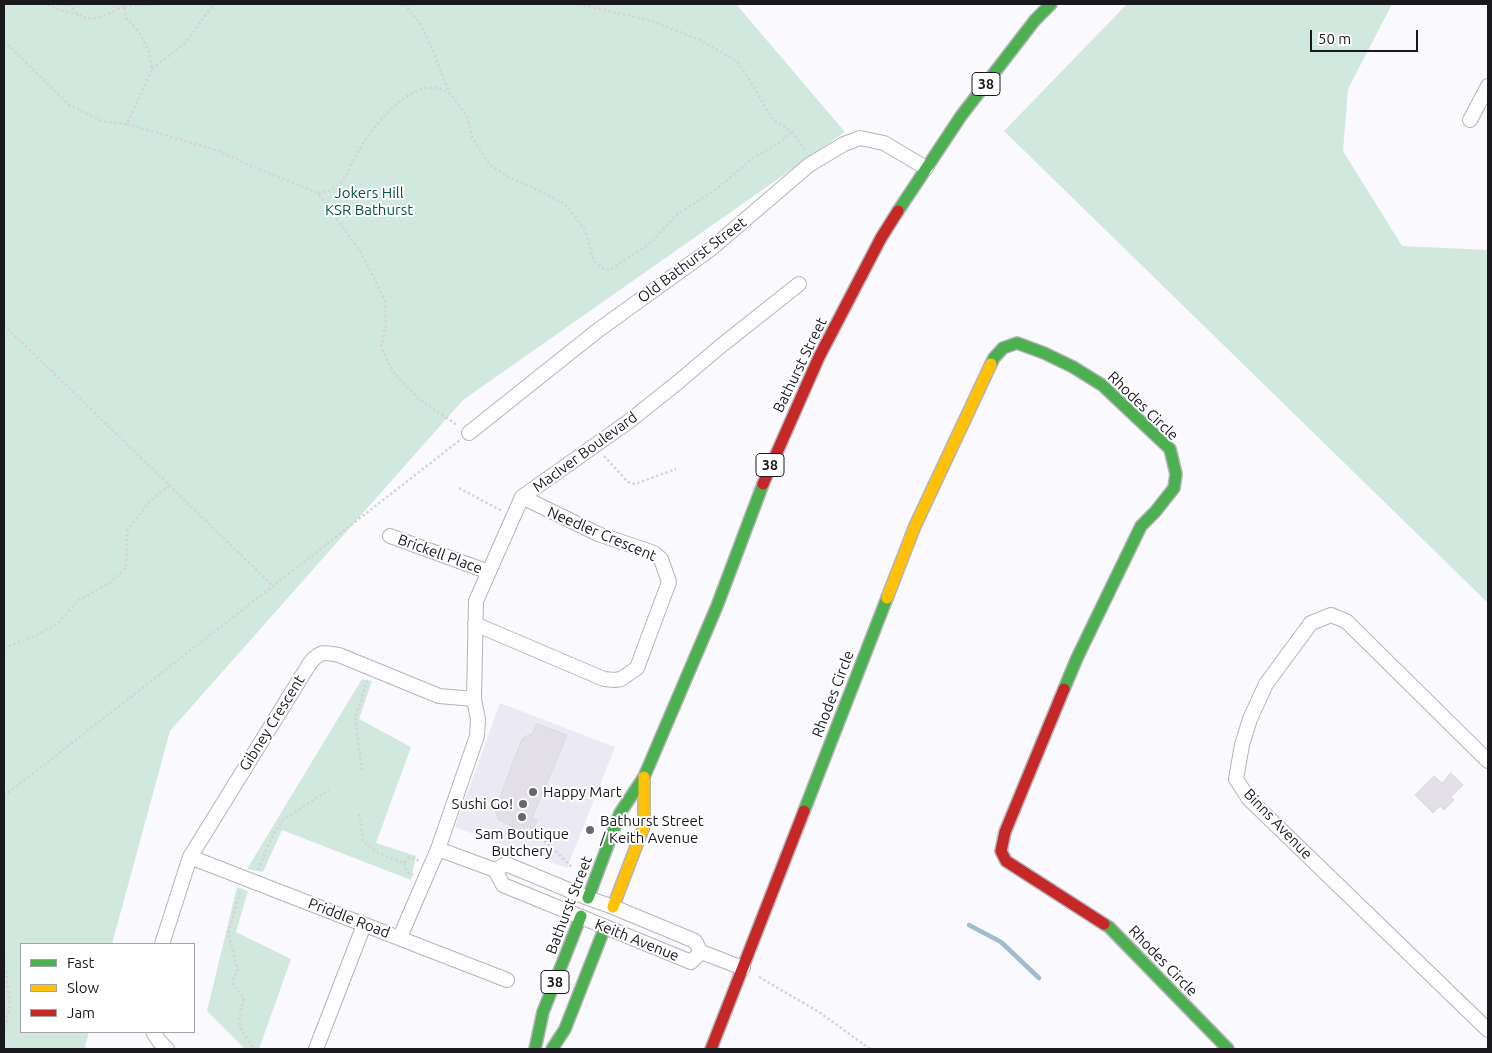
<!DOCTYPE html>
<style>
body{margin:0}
#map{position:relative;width:1492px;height:1053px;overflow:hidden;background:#faf9fe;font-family:Ubuntu,sans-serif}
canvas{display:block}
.frame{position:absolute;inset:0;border:5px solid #18181d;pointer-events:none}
.legend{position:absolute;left:20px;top:943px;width:175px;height:90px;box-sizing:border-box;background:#fff;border:1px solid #a3a3a5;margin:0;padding:6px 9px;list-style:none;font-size:15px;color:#18181d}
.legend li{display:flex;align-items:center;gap:10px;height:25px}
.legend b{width:25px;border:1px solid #a3a3a5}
.scale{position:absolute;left:1310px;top:30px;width:108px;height:22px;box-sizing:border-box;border:2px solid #18181d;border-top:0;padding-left:6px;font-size:15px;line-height:18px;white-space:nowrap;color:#18181d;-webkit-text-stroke:4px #fff;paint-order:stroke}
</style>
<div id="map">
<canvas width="1492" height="1053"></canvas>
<div class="frame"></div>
<ul class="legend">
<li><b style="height:6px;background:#4caf50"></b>Fast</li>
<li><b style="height:6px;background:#ffc107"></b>Slow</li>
<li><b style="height:6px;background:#c62828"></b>Jam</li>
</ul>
<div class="scale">50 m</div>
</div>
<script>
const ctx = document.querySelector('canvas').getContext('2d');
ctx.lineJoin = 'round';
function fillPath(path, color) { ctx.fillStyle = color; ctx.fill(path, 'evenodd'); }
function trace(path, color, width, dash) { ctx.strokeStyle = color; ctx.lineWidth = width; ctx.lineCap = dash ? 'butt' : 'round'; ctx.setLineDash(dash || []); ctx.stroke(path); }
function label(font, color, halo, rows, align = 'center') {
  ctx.font = font + ' Ubuntu,sans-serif'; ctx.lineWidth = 4; ctx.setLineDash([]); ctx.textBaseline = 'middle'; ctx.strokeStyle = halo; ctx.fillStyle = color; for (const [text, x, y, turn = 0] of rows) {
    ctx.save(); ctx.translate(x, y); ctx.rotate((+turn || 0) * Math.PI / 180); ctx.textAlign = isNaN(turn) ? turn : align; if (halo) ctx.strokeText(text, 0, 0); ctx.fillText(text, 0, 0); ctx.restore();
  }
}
fillPath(new Path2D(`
 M500,703L615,747L567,868L455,827Z`), '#ebe9f3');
fillPath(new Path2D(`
 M4,4H736L845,132L463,400L170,731L112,944H21V1032H89L85,1046L87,1049H4Z
 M1127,4H1392L1348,89L1343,151L1402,246L1488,250V603L1004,131Z
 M362,679L372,681L359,719L411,747L376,843L416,856L411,880L282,830L263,872L247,869Z
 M237,887L248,891L236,932L291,959L259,1049H245L207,1011Z`), '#d1e8de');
trace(new Path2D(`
 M969,925L1001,942L1039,978`), '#9fbdcc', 4.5);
const building = new Path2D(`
 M537,724L567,735L532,818L537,820L534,828L526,832L499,820L495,810L522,739L530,734L531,736Z
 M1451,773L1463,785L1451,797L1454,800L1444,810L1440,806L1433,813L1415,795L1434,776L1442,783Z`);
fillPath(building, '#e2e0e6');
trace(building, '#dad9de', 1);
const street = new Path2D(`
 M1470,120L1488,86
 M469,433L597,331L712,248L809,165L844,144L860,138L884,143L926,168
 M390,536L489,572
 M475,624L604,679L615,680L621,679L637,668L669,582L661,559L654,553L598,534L522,497
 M1488,761L1346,621L1331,615L1311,623L1266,684L1250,719L1242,745L1236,779L1249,799L1488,1030
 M438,849L495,870L503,885L691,962L701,952
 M190,857L507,980
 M495,870L506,864L588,898L613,907L695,941L701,952L743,968
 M400,937L438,849L477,736L478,719L474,699L476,601L522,497L628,422L677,383L722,345L799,284
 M162,944L190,857L310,663C320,651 324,652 339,655L439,696L474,699
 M153,1032L159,1041L167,1049
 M316,1049L364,925`);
const fast = new Path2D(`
 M898,211L961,116L1035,20L1051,4
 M991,364L994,358L1003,348L1017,343L1044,353L1073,367L1102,385L1170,449L1176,474L1174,488L1155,512L1141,526L1077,658L1064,689
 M804,811L887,598
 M588,898L620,813L644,777L717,606L763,484
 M1104,924L1109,927L1228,1049
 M535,1049L543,1012L581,916
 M552,1049L565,1029L605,927`);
const slow = new Path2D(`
 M887,598L915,526L991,364
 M613,907L644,826V777`);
const jam = new Path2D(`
 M763,484L819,357L881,238L898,211
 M1064,689L1005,832L1001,851L1006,861L1104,924
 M711,1049L804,811`);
trace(street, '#b4b3b8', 16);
trace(fast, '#b4b3b8', 14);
trace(slow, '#b4b3b8', 14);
trace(jam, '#b4b3b8', 14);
trace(new Path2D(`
 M48,4L54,8L81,16
 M69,4C72,7 76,13 81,16C93,24 113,11 124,6L126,4
 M404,4L421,24L433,51L449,92L467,116L472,137L490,165L510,178L532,187L565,204L584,228L594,261L602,268L610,270L652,242L676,215L715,190L753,158L780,142L792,132
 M579,4L652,21L698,39L737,61L754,87L772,119L792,132L806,151
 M4,41L69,105L102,121L127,124L152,69L149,52L139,32L126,18L124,6L156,4
 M152,69L185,43L214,4
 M127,124L216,150L256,168L318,193L362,254L385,301L386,324L381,347L394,373L419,399L457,425
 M318,193C326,192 333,190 339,185C347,177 351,164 356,155C369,132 400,91 427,88C435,87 442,89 449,92
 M4,325L273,586
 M604,456L628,482L635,484L676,469
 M459,488L502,511
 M4,648L37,635L57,624L79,600L111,582L126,568L127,531L150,501L169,486
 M362,770L355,718L367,681
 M4,796L460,440
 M359,814L363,841L378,853L404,863L409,857L420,861
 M541,837L573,868
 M404,863L407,872L413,875
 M258,870L273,834L284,819L329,790
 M240,892L228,934L238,969L232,983L244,998C236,1027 238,1025 254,1049
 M4,956L10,1006L4,1032
 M759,977L819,1012L870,1049`), '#d4d4d5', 2.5, [2.5, 2.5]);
trace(street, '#fefeff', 14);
trace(fast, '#4caf50', 11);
trace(slow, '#ffc107', 11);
trace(jam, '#c62828', 11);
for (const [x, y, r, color] of [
 [533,792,5,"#67676c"],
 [523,804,5,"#67676c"],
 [522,817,5,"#67676c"],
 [590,830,5,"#67676c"]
]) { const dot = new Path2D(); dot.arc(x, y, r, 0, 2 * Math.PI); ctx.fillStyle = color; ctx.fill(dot); trace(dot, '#fff', 2); }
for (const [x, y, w] of [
 [986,84,28],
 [770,465,28],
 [555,982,28]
]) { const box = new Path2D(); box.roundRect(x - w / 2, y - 11.5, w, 23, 4); ctx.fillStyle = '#fff'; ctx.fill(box); trace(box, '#18181d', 1); }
label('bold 14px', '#18181d', null, [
 ["38",986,84],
 ["38",770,465],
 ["38",555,982]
]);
label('15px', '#045337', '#fff', [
 ["Jokers Hill",369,193],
 ["KSR Bathurst",369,210]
]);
label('15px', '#18181d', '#fff', [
 ["Old Bathurst Street",692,260,-37],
 ["Bathurst Street",800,365,-64],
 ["Rhodes Circle",1143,406,44],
 ["MacIver Boulevard",585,452,-36],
 ["Needler Crescent",602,534,23],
 ["Brickell Place",440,554,20],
 ["Rhodes Circle",833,694,-69],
 ["Gibney Crescent",272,723,-58],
 ["Binns Avenue",1278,824,46],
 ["Bathurst Street",569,905,-69],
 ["Priddle Road",349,918,21],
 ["Keith Avenue",637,940,22],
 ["Rhodes Circle",1163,961,46]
]);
label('15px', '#18181d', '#fff', [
 ["Happy Mart",543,792],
 ["Sushi Go!",513,804,"right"],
 ["Bathurst Street",600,821],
 ["/ Keith Avenue",600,838],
 ["Sam Boutique",522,834,"center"],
 ["Butchery",522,851,"center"]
], 'left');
</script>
